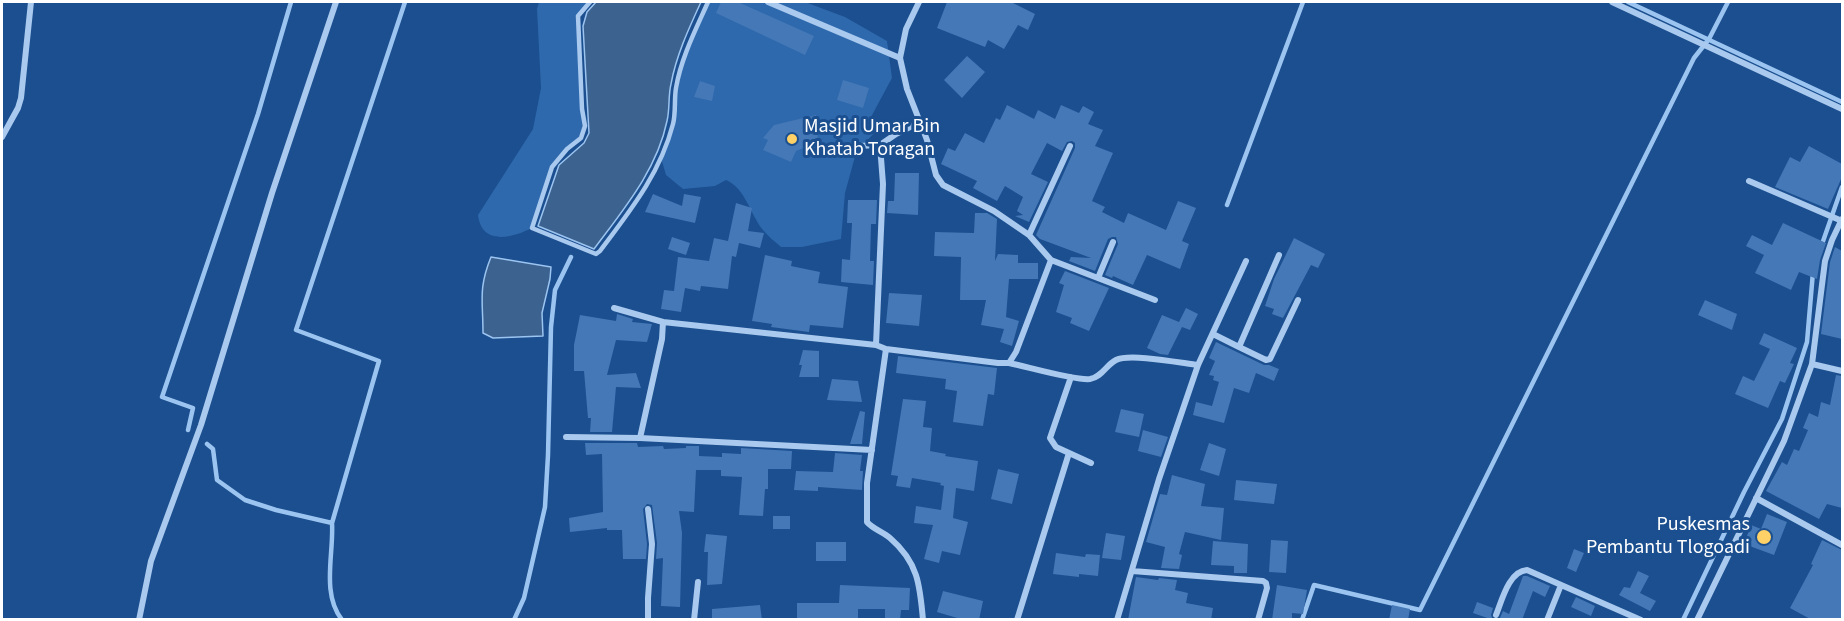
<!DOCTYPE html>
<style>
body{margin:0}
#map{position:relative;width:1844px;height:621px;overflow:hidden;background:#1b4f8f;font-family:"Source Sans 3",sans-serif}
canvas{display:block}
.frame{position:absolute;inset:0;border:3px solid #fff;pointer-events:none}
</style>
<div id="map">
<canvas width="1844" height="621"></canvas>
<div class="frame"></div>
</div>
<script>
const ctx = document.querySelector('canvas').getContext('2d');
ctx.lineJoin = 'round';
function fillPath(path, color) { ctx.fillStyle = color; ctx.fill(path, 'evenodd'); }
function trace(path, color, width, dash) { ctx.strokeStyle = color; ctx.lineWidth = width; ctx.lineCap = dash ? 'butt' : 'round'; ctx.setLineDash(dash || []); ctx.stroke(path); }
function label(font, color, halo, rows, align = 'center') {
  ctx.font = font + ' "Source Sans 3",sans-serif'; ctx.lineWidth = 6; ctx.setLineDash([]); ctx.textBaseline = 'middle'; ctx.strokeStyle = halo; ctx.fillStyle = color; for (const [text, x, y, turn = 0] of rows) {
    ctx.save(); ctx.translate(x, y); ctx.rotate((+turn || 0) * Math.PI / 180); ctx.textAlign = isNaN(turn) ? turn : align; if (halo) ctx.strokeText(text, 0, 0); ctx.fillText(text, 0, 0); ctx.restore();
  }
}
fillPath(new Path2D(`
 M539,2H590L578,16L585,126L581,138L552,167L532,228C512,238 482,246 478,215L533,129L541,88L537,9Z
 M708,2H805L845,17L887,41L892,78L871,117L875,132L856,153L845,193L841,239L802,247H781C775,242 768,236 763,230C750,214 746,189 726,180L715,186L683,189L666,175L661,158L673,123L681,68Z`), '#2e69ad');
const water = new Path2D(`
 M596,2H701C689,28 676,56 671,84C668,96 670,109 667,121C657,170 623,210 594,249L538,226L559,165L584,143L589,133L583,26L587,12Z
 M491,257L551,267L550,279L542,313L543,336L493,338L483,333C483,301 478,289 491,257Z`);
fillPath(water, '#3c6290');
trace(water, '#9cc4f0', 1.5);
trace(new Path2D(`
 M1628,2L1842,102
 M1227,205L1303,2
 M1821,247L1842,187
 M188,430L193,408L162,397L258,114L291,2
 M207,444L213,449L217,480L245,500L276,510L332,523C334,554 321,593 342,620
 M332,523L379,361L296,330L405,2
 M514,620L524,598L545,507L548,455L551,327L555,290L571,257
 M1302,620L1314,585L1420,610L1694,58L1709,39L1728,2
 M1683,620L1744,492L1782,419L1807,342L1813,272`), '#9cc4f0', 4.5);
fillPath(new Path2D(`
 M721,2H738L814,36L805,55L716,13Z
 M947,2H1011L1035,14L1028,30L1018,25L1004,49L988,40L985,47L937,28Z
 M967,56L985,72L962,98L944,80Z
 M843,80L869,88L863,108L837,100Z
 M700,81L715,86L712,101L694,97Z
 M1007,105L1034,119L1038,110L1055,119L1061,105L1079,113L1083,106L1094,112L1088,124L1103,130L1095,146L1113,153L1092,201L1105,207L1102,212L1124,223L1128,213L1166,230L1178,201L1196,208L1182,241L1189,244L1180,269L1147,255L1133,285L1113,276L1112,278L1105,275L1118,244L1116,237H1112L1108,239L1095,271L1069,261L1071,257L1091,258L1040,239L1036,235L1075,148V143L1072,141L1067,142L1062,151L1047,143L1031,174L1048,182L1029,222L1015,216L1023,215L1017,211L1023,197L1005,186L997,201L973,188L977,181L941,164L948,148L955,151L965,133L984,143L996,118L1000,120Z
 M816,115L818,142L796,151L791,162L763,150L768,140L763,138L774,125Z
 M1809,146L1842,164V177L1828,209L1775,187L1790,157L1800,162Z
 M895,173H919L918,215L887,213L888,201H894Z
 M653,194L682,206L684,194L701,197L695,223L645,212Z
 M848,200H877L876,224H871L870,261H874L873,285L841,282L842,259L850,260L852,223H847Z
 M736,203L752,208L748,231L764,233L760,248L739,243L736,257L732,256L728,289L701,286L700,291L685,288L681,312L661,309L664,290L674,291L678,257L709,261L714,238L728,241Z
 M975,213H987L997,219L995,261L998,254L1018,255V263H1038V279H1009L1006,317L1019,321L1012,346L1000,342L1004,329L981,325L986,300H960L961,257L934,256L935,232L974,233Z
 M1783,223L1826,243L1820,260L1817,279L1799,272L1791,290L1755,273L1764,255L1746,246L1752,235L1772,245Z
 M672,237L690,243L686,255L668,249Z
 M1294,238L1325,254L1318,268L1311,265L1283,318L1272,314L1274,309L1265,306L1274,279Z
 M1835,247L1842,251V339L1821,334L1830,262Z
 M765,255L792,261L791,266L820,272L818,283L848,287L843,328L810,325L809,332L771,327L772,324L752,321Z
 M1065,271L1109,288L1089,331L1070,323L1072,318L1056,312L1064,285L1059,283Z
 M889,293L922,295L919,326L886,323Z
 M1705,300L1737,314L1732,330L1698,315Z
 M1186,308L1198,314L1190,330L1182,327L1168,355L1160,354L1147,348L1162,315L1179,322Z
 M617,314L633,319L632,322L652,324L647,342L616,340L607,375L636,373L641,388L616,387L612,432H590L591,418H588L584,371H574V345L580,315L616,321Z
 M1764,333L1797,348L1790,363L1794,364L1785,383L1780,381L1768,408L1735,394L1743,376L1754,381L1770,349L1759,344Z
 M1216,342L1264,365H1269L1279,369L1274,381L1256,373L1249,393L1234,388L1224,423L1193,415L1196,402L1212,406L1219,382L1213,380L1214,376L1209,375L1215,361L1209,358Z
 M803,350L819,351V377H799L802,365H799Z
 M898,356L997,368L994,395L988,394L983,426L953,422L957,391L945,389L946,379L896,373Z
 M1836,375L1842,376V508L1827,504L1819,519L1766,491L1782,462L1787,465L1794,449L1799,451L1808,430L1803,428L1809,413L1818,417L1821,402L1830,405Z
 M832,379L858,381L862,402L827,400Z
 M903,399L926,401L923,427L932,428L930,451L946,454L945,456L978,461L974,491L956,488L953,518L968,522L960,555L942,551L939,563L924,559L933,525L914,523L916,506L941,510L944,486L940,485L941,483L912,478L910,488L896,486L898,476L891,475Z
 M1121,409L1144,414L1139,437L1115,432Z
 M860,411L865,412L862,444H850Z
 M1143,430L1168,437L1161,457L1138,451Z
 M585,443H637L638,447L663,446L664,449L686,448V446H699V456L722,457V453L741,454V448L792,451L791,469H768V489H765L763,516L739,515L742,477L721,476V470H696L694,512L679,511L682,533L680,607L661,606L663,558L656,559L657,543L652,505L647,504L643,509L647,544L646,559H623L622,530H607V528L570,532L569,518L603,512L602,454L586,455Z
 M1209,443L1226,449L1219,476L1200,470Z
 M835,453L862,455L860,471H863L862,490L818,487V491L794,490L796,471L833,472Z
 M998,469L1019,474L1012,504L991,499Z
 M1172,475L1205,484L1201,506L1224,508L1221,540L1185,532L1179,554L1182,555L1179,569L1161,568L1165,547L1146,542L1160,494L1167,495Z
 M1236,480L1277,484L1274,504L1234,500Z
 M1767,514L1787,522L1774,555L1744,544L1751,525L1761,529Z
 M773,516H790V529H773Z
 M1106,533L1125,536L1121,560L1102,558Z
 M706,534L727,536L722,584L707,585L708,552H704Z
 M1271,540L1288,541L1286,573L1269,572Z
 M1822,540L1842,550V620H1812L1790,608L1813,565L1811,564Z
 M1213,541L1248,544L1247,573H1234V566L1211,565Z
 M816,542H846V561H816Z
 M1574,549L1584,553L1576,572L1567,568Z
 M1056,553L1085,557L1086,554L1100,555L1098,576L1079,574V577L1053,574Z
 M1638,571L1649,576L1640,593L1656,601L1650,611L1619,595L1624,587L1630,588Z
 M1523,576H1527L1550,586L1545,597L1533,591L1522,620H1499L1503,611L1509,614Z
 M1136,577L1158,580L1159,578L1177,580L1175,590L1188,593L1186,603L1213,608L1211,620H1128Z
 M840,585L910,588L909,610H901L900,620H885V609H858V620H797V603H839Z
 M1277,585L1307,590L1303,614L1292,613V620H1272Z
 M943,591L983,601L979,620H964L937,612Z
 M1576,597L1595,606L1591,616L1571,607Z
 M1477,602L1493,608L1491,615L1493,620L1473,613Z
 M760,605L762,620H712V609Z
 M1392,605L1410,609L1408,620H1389Z`), '#4478b7');
trace(new Path2D(`
 M590,2L578,16L582,109L585,126L581,138L567,149L552,167L532,228L596,254L600,251C630,211 660,174 673,124C676,113 674,100 676,88C681,58 696,29 708,2`), '#a9c9ee', 4.5);
trace(new Path2D(`
 M768,2L900,58
 M919,2L906,29L900,58L907,89L927,140L936,175L943,185L994,211L1029,235L1051,260L1016,352L1009,363
 M1612,2L1842,109
 M2,137L18,108L21,98L31,2
 M813,148L880,145L896,134L920,122
 M1749,181L1842,221
 M1029,235L1070,146
 M1051,260L1155,300
 M1098,278L1113,242
 M614,308L663,322
 M1213,334L1239,347L1279,255
 M876,345L883,184L880,145
 M1239,347L1266,360L1270,359L1298,300
 M886,349L867,483V522C873,529 883,532 890,538C918,562 920,585 923,620
 M1812,364L1842,371
 M1198,365L1246,261
 M1071,377L1050,438L1056,447L1091,463
 M566,437L640,438
 M872,450L640,438L662,339L663,322L876,345L886,349L998,363H1009C1025,366 1076,381 1090,379C1102,377 1106,365 1116,360C1130,353 1181,363 1198,365L1159,479L1117,620
 M1756,498L1842,545
 M648,509L652,544L648,598V620
 M1132,571L1263,581L1266,583L1267,588L1258,620
 M1496,615C1502,600 1509,571 1527,570L1641,620
 M139,620L151,561L201,425L272,193L336,2
 M694,620L698,582
 M1017,620L1069,453
 M1547,620L1561,585
 M1697,620L1784,441L1812,364L1825,261L1832,240L1842,219`), '#a9c9ee', 6);
for (const [x, y, r, color] of [
 [792,139,6,"#ffd166"],
 [1764,537,8,"#ffd166"]
]) { const dot = new Path2D(); dot.arc(x, y, r, 0, 2 * Math.PI); ctx.fillStyle = color; ctx.fill(dot); trace(dot, '#1b4f8f', 2); }
label('20px', '#fff', '#1b4f8f', [
 ["Masjid Umar Bin",804,128],
 ["Khatab Toragan",804,151],
 ["Puskesmas",1750,526,"right"],
 ["Pembantu Tlogoadi",1750,549,"right"]
], 'left');
</script>
